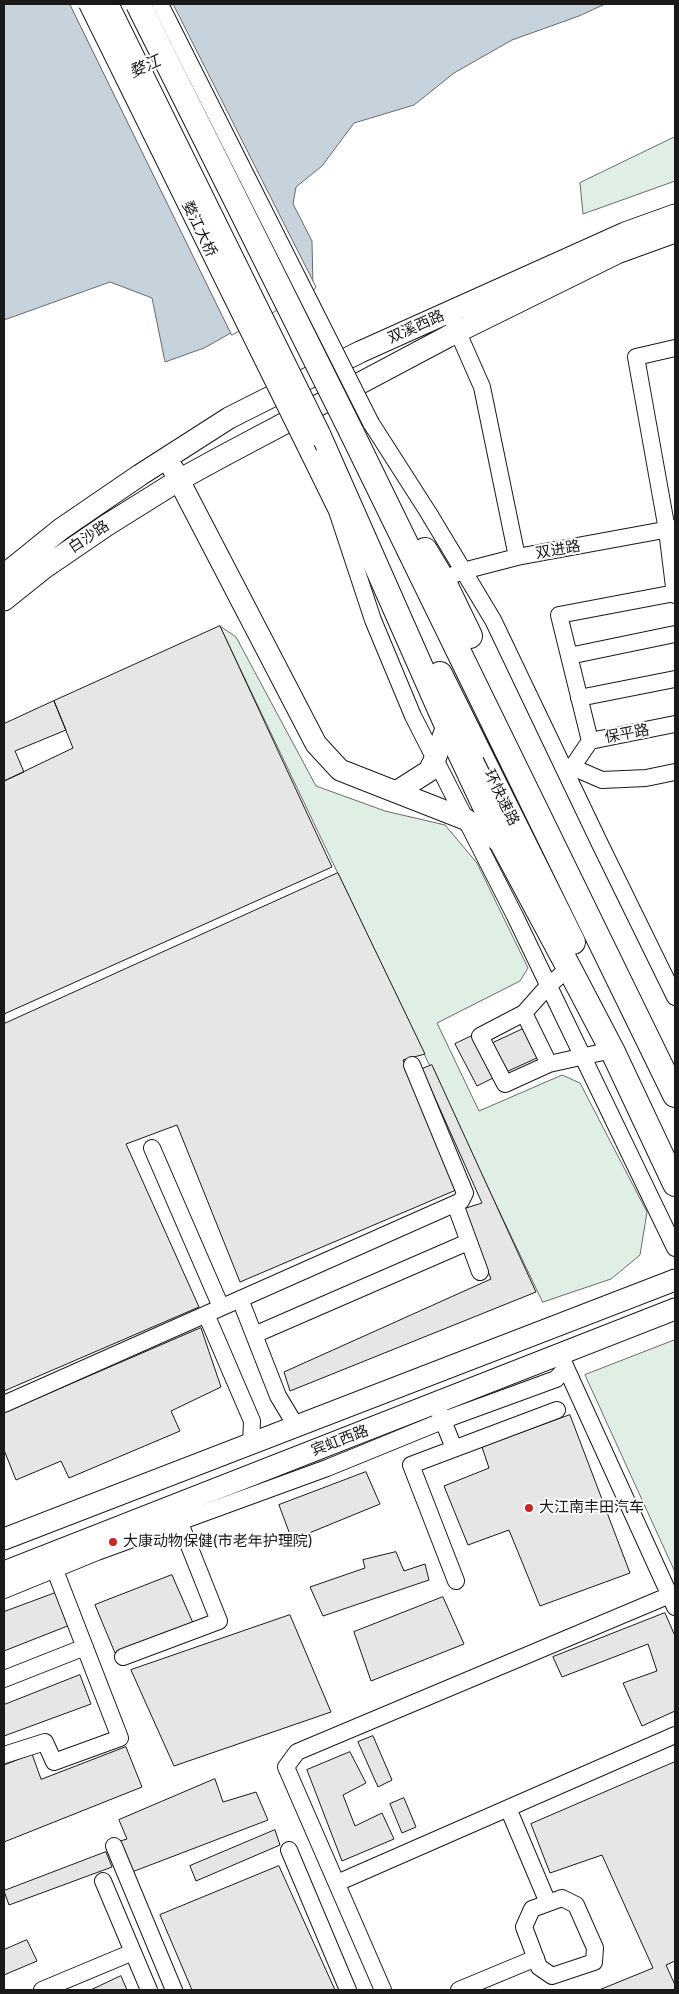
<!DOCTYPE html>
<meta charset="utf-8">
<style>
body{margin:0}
#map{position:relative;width:679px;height:1994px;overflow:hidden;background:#fff;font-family:Cabin,sans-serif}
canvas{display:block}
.frame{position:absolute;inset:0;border:5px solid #1a1a1a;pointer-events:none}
</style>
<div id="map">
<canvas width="679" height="1994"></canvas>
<div class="frame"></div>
</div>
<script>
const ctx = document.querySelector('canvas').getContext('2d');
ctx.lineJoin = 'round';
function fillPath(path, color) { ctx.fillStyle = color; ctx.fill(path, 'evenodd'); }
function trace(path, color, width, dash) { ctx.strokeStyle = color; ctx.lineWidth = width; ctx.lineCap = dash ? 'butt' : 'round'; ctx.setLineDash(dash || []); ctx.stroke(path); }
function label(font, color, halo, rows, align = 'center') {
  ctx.font = font + ' Cabin,"Noto Sans SC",sans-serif'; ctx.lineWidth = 4; ctx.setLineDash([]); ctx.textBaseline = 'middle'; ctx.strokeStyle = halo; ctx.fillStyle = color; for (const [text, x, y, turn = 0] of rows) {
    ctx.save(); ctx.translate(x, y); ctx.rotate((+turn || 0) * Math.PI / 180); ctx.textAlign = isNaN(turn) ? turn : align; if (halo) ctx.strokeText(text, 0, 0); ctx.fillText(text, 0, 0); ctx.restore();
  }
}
const green = new Path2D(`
 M675,137V181L583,214L580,183Z
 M220,626L236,637L316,786L385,811L445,825L477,863L528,968L520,981L437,1023L479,1111L562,1075L580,1083L647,1212L640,1255L611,1279L543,1302Z
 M675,1340V1572L585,1375Z`);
fillPath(green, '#e0efe3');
trace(green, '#6a6a6a', 1);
const water = new Path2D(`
 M4,4H605L579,16L512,40L454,73L414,105L354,123L322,166L296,187L293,204L312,241L313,287L204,348L165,362L152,298L110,282L4,320Z`);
fillPath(water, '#c6d2dc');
trace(water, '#6a6a6a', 1);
const pier = new Path2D(`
 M70,4H173L316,287L314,290L232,335Z`);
fillPath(pier, '#fff');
trace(pier, '#6a6a6a', 1);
const building = new Path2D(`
 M220,626L332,867L4,1014V781L73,748L54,701Z
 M54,701L66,730L15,751L24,772L4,781V724Z
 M338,873L425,1054L403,1060L456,1190L240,1282L177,1125L126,1144L199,1307L4,1391V1024Z
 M525,1028L539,1057L506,1072L493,1043Z
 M474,1035L495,1077L477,1086L455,1044Z
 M432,1065L536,1292L290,1391L284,1372L491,1279L463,1209L482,1203L422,1069Z
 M201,1328L221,1387L171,1411L180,1431L69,1478L61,1461L16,1480L4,1450V1413Z
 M570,1415L630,1573L540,1606L509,1530L468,1545L444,1486L489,1468L482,1447Z
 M366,1472L380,1504L292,1540L279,1505Z
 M396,1552L404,1571L425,1564L429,1580L323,1616L310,1587L365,1568L363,1560Z
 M172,1575L193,1623L115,1653L95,1605Z
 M58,1592L70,1625L4,1651V1612Z
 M443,1597L464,1644L371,1681L354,1632Z
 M665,1613L675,1636V1711L642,1726L623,1683L657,1671L648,1644L562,1677L553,1657Z
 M290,1615L331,1712L174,1766L131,1670Z
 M80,1675L91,1704L4,1736V1705Z
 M373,1736L392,1780L378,1787L358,1742Z
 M126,1747L142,1787L4,1842V1765L32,1754L41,1779Z
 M350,1752L366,1783L343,1795L355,1826L382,1813L394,1839L342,1861L307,1770Z
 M675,1762V1961L666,1965L675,1985V1990H599L653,1968L602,1855L550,1873L531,1824Z
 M215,1779L223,1802L256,1792L268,1820L132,1872L120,1841L127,1839L119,1820Z
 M404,1798L416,1827L402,1833L390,1804Z
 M275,1830L280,1845L196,1881L190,1866Z
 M106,1852L112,1867L9,1905L4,1891Z
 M279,1866L335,1990H192L160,1915Z
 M27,1940L37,1961L4,1975V1950Z
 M121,1976L127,1990H91Z`);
fillPath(building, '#e6e6e6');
trace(building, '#1a1a1a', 1);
const minor = new Path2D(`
 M449,312L482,387L517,557
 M675,348L636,357L667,530L675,595
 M371,423L428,512L493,620L600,844L675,997
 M309,454L337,511L373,620L413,716L515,916L675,1248
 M455,574L463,571L517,557L675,528
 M569,656L675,634
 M579,698L675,679
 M590,741L559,615L675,593
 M572,767L602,780L646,778L675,772
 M567,775L590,741L675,724
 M569,968L548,986L524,1013L549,1064L603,1052H613
 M524,1013L480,1036L505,1084L549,1064
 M152,1148L221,1307
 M455,1204L480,1272
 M240,1299L278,1396L296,1426
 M206,1314L252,1421L251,1444
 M254,1335L468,1242
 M562,1359L675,1607
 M4,1404L461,1201L465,1193L412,1065
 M439,1411L454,1448
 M456,1581L411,1465L557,1410
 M4,1590L97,1552L327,1468L452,1417L556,1379L566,1368
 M123,1657L219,1621L176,1513
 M4,1679L85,1647
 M4,1755L45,1742L54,1762L120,1738L51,1560
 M508,1808L548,1903
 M114,1846L174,1990
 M289,1850L348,1990
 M103,1881L149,1990
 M337,1883L675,1735
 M562,1898L576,1905L595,1948L594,1962L552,1976L539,1967L524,1927L532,1909Z
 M42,1990L133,1952
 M383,1990L286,1767L297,1752L670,1595
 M459,1990L536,1958`);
const major = new Path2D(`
 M173,469L316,744L340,770L396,792
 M4,575L61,529L140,475L229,418L360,352L625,233L675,215
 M4,600L44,568L107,525L179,480L221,457L447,337L617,253L675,232
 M447,726L435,759L429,771L396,792L465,819L502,843
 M4,1539L675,1280
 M4,1572L675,1309`);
const highway = new Path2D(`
 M351,431L675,1095
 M318,434L447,726L502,843L569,968L613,1052L675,1184
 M425,550L443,580L470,636
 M440,674L573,942`);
trace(minor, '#1a1a1a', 18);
trace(major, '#1a1a1a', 23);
trace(highway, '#1a1a1a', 26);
trace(minor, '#fff', 16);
trace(major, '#fff', 21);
trace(highway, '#fff', 24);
const minorBridge = new Path2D(`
 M87,4L309,454
 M160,4L371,423`);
const highwayBridge = new Path2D(`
 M106,4L318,434
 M138,4L351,431`);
trace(minorBridge, '#1a1a1a', 18, []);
trace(highwayBridge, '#1a1a1a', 26, []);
trace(minorBridge, '#fff', 16);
trace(highwayBridge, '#fff', 24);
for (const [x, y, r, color] of [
 [529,1508,5,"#c62828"],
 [113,1542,5,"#c62828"]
]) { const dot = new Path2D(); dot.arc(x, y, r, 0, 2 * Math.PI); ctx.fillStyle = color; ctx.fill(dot); trace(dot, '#fff', 2); }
label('15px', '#1a1a1a', '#fff', [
 ["婺江大桥",199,229,64],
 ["双溪西路",416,327,-24],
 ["白沙路",89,537,-34],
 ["双进路",558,550,-10],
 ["保平路",627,734,-11],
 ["一环快速路",498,791,64],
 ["宾虹西路",340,1441,-21]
]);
label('15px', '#1a1a1a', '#fff', [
 ["大江南丰田汽车",539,1508],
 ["大康动物保健(市老年护理院)",123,1542]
], 'left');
label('italic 16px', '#1a1a1a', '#fff', [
 ["婺江",145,67,-24]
]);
</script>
